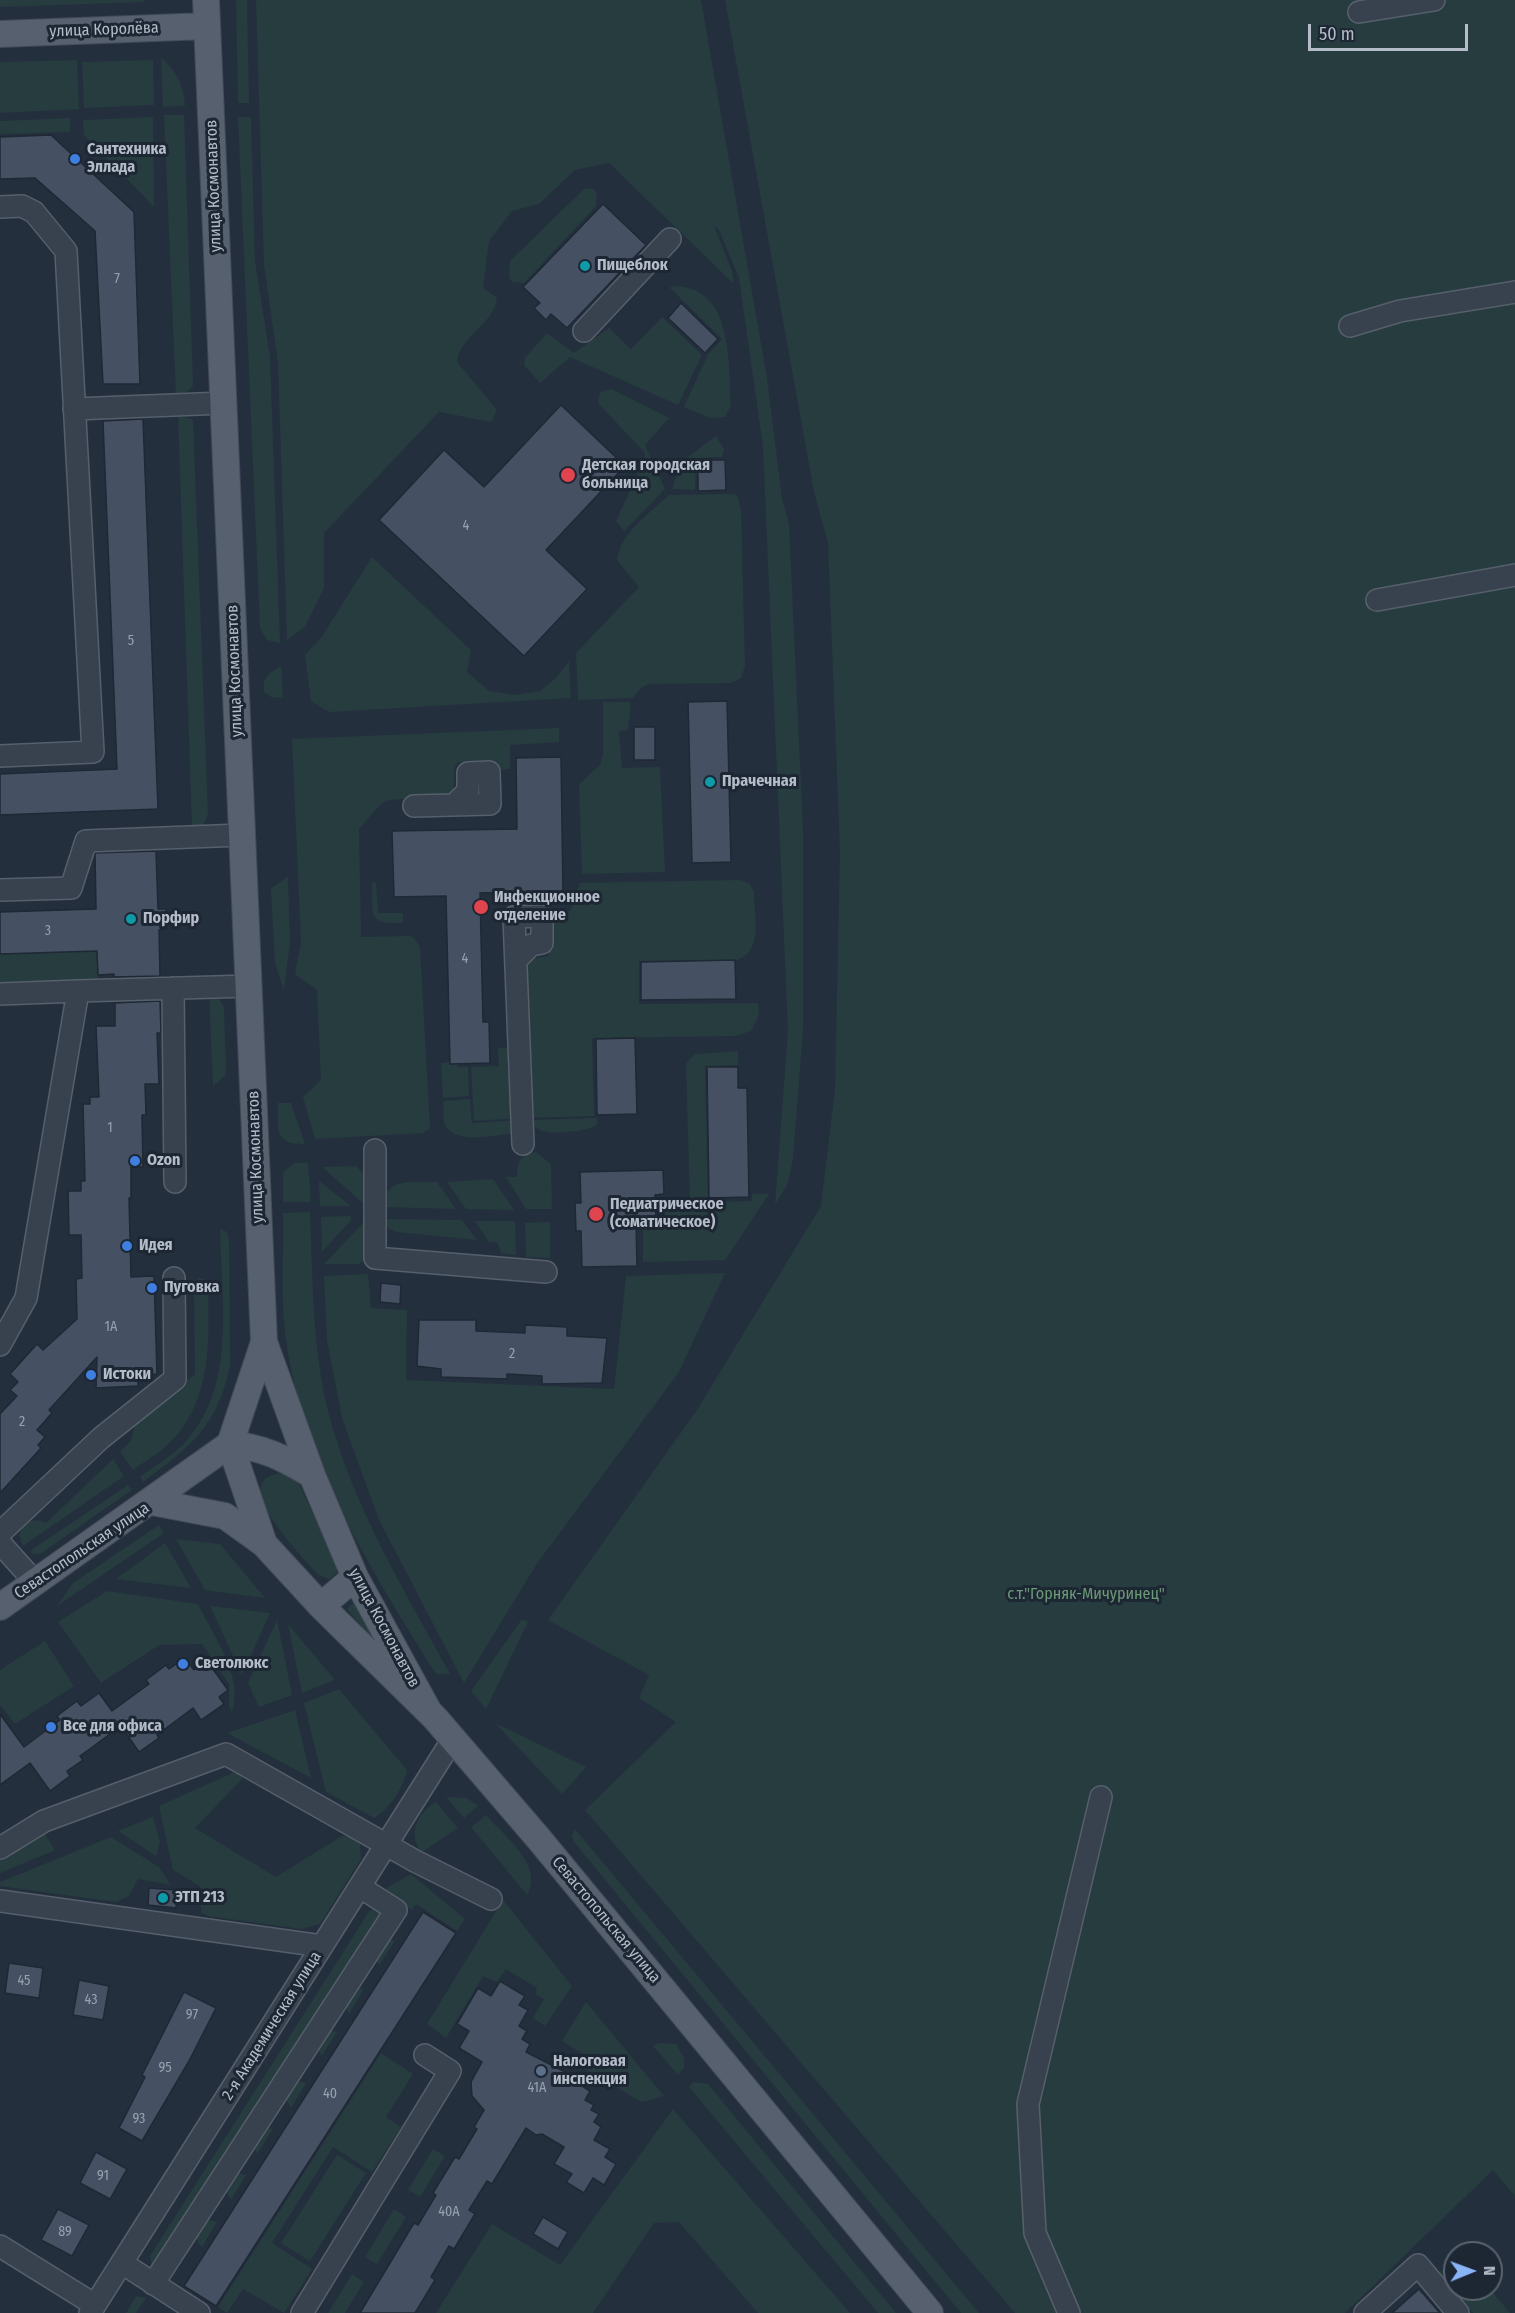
<!DOCTYPE html>
<meta charset="utf-8">
<style>
body{margin:0}
#map{position:relative;width:1515px;height:2313px;overflow:hidden;background:#242f3e;font-family:"Fira Sans Condensed",sans-serif}
canvas{display:block}
.north{position:absolute;left:1443px;top:2241px;width:60px;height:60px;box-sizing:border-box;background:#1d2633;border:2px solid #59626f;border-radius:50%;rotate:89deg;font-size:16px;font-weight:700;line-height:24px;text-align:center;color:#b4bcc9}
.north::after{content:'';display:block;margin:auto;width:21px;height:27px;background:#8ab4f8;clip-path:polygon(50% 0,100% 100%,50% 72%,0 100%)}
.scale{position:absolute;left:1308px;top:24px;width:160px;height:27px;box-sizing:border-box;border:3px solid #b4bcc9;border-top:0;padding-left:8px;font-size:18px;line-height:21px;white-space:nowrap;color:#b4bcc9;-webkit-text-stroke:4px #1d2633;paint-order:stroke}
</style>
<div id="map">
<canvas width="1515" height="2313"></canvas>
<div class="north">N</div>
<div class="scale">50 m</div>
</div>
<script>
const ctx = document.querySelector('canvas').getContext('2d');
ctx.lineJoin = 'round';
function fillPath(path, color) { ctx.fillStyle = color; ctx.fill(path, 'evenodd'); }
function trace(path, color, width, dash) { ctx.strokeStyle = color; ctx.lineWidth = width; ctx.lineCap = dash ? 'butt' : 'round'; ctx.setLineDash(dash || []); ctx.stroke(path); }
function label(font, color, halo, rows, align = 'center') {
  ctx.font = font + ' "Fira Sans Condensed",sans-serif'; ctx.lineWidth = 6; ctx.setLineDash([]); ctx.textBaseline = 'middle'; ctx.strokeStyle = halo; ctx.fillStyle = color; for (const [text, x, y, turn = 0] of rows) {
    ctx.save(); ctx.translate(x, y); ctx.rotate((+turn || 0) * Math.PI / 180); ctx.textAlign = isNaN(turn) ? turn : align; if (halo) ctx.strokeText(text, 0, 0); ctx.fillText(text, 0, 0); ctx.restore();
  }
}
fillPath(new Path2D(`
 M0,0H144L145,2L0,7Z
 M236,0H247L249,103H238Z
 M256,0H701L767,378L782,498L789,524L803,830V1030L793,1158L788,1183L775,1205L788,1031L763,447L739,278L719,230L714,226L732,271L734,284L609,163L575,170L539,204L512,211L489,241L483,288L497,298C494,325 460,335 457,362L497,410L491,422L439,412L324,533V588L305,627L287,640L278,363L264,265Z
 M725,0H1515V2196L1493,2170L1345,2313H1015L585,1810L676,1722L639,1698L649,1675L548,1620L697,1410L821,1206L835,1089L840,851L828,543L814,492Z
 M161,58C177,70 184,87 185,106L163,107Z
 M77,60L79,109L0,113V62Z
 M153,60L154,105L84,108L82,62Z
 M164,115H184L193,386L188,391L176,395Z
 M153,117L154,207L84,135L83,120Z
 M238,117H251L255,261L270,357L280,643L267,640L260,628Z
 M70,118V132L0,134V121Z
 M585,188L594,189L597,195L596,206L524,283L512,282L509,277L510,261Z
 M672,286C734,285 728,363 731,405L725,417L710,418L684,407L708,354L722,339L670,288Z
 M662,317L702,355L678,405L570,357L540,383L524,365L525,358L547,333L574,353L609,328L631,349Z
 M611,389L669,418L645,445L665,489L624,531L616,521L645,458V453L598,403L600,392Z
 M178,415L193,420L208,815L203,825L192,827Z
 M716,436L724,449L722,457L696,458L695,490L672,489L681,462Z
 M731,494L737,495L741,509L745,666L741,678L731,683L650,684L642,687L633,698L578,700L576,653L639,587L617,560C620,533 651,512 669,495Z
 M372,557L471,650L467,672L489,691L514,695L540,691L556,678L569,661L571,698L329,712L311,701L305,655L321,638Z
 M281,666L283,698L271,697L264,692C262,677 269,673 281,666Z
 M603,702H631L628,730L619,731L622,768L660,767L665,872L582,874L579,784L600,765L603,753Z
 M559,728V742L510,745V769L497,770L493,760L458,762L455,766L453,792L448,795L389,800L381,804L359,829L361,937L408,936L413,937L420,947L430,1128L423,1133L315,1139L303,1097L321,1080L317,990L295,974L301,943L292,739Z
 M288,877L290,943L284,990L275,964L271,888Z
 M741,880L750,884L754,892C754,915 764,951 737,960L639,961V1004L758,1003L759,1015L751,1031L735,1036L592,1038L594,1116L526,1118L522,965L530,959L549,956L547,915L570,911L580,883Z
 M372,883H376L378,913H403V923C366,924 373,916 372,883Z
 M97,951L98,982L0,985V954Z
 M209,991L216,993L224,1007L226,1069L225,1076L213,1086Z
 M514,1047L518,1118L474,1121L471,1067L499,1066L498,1048Z
 M738,1051V1065L705,1066L708,1202L752,1201V1194H769L725,1260L643,1262V1227L663,1226V1205H690L686,1063L695,1054Z
 M457,1062V1067H468L469,1096L443,1098L441,1063Z
 M470,1099L472,1123L518,1120L510,1134C493,1135 455,1145 445,1125C442,1119 444,1108 443,1101Z
 M278,1103H291L305,1144C273,1145 278,1127 278,1103Z
 M597,1118V1124C590,1132 549,1135 540,1130C535,1128 532,1124 530,1120Z
 M536,1152L551,1164L552,1209H526L506,1177H517C517,1162 520,1154 536,1152Z
 M294,1163H308L311,1202H283V1172Z
 M356,1166L364,1174L365,1205L322,1167Z
 M493,1179L514,1210L466,1209L447,1182Z
 M319,1181L351,1206H320Z
 M437,1182L456,1209L383,1207C384,1176 413,1183 437,1182Z
 M310,1212C313,1280 312,1349 329,1415C354,1508 404,1590 450,1674H436C372,1572 303,1462 286,1340C280,1299 284,1254 283,1213Z
 M351,1216V1220L322,1252L321,1217Z
 M384,1219L462,1220L477,1240L396,1232L388,1228Z
 M365,1221V1260L359,1264H324Z
 M475,1221H515L516,1255L501,1253L497,1242H489Z
 M550,1222V1258L526,1257L525,1223Z
 M220,1229L227,1232L229,1240L230,1367C216,1428 190,1447 143,1482L140,1477C155,1465 174,1455 187,1440C237,1383 221,1298 220,1229Z
 M725,1273L679,1372L536,1565L464,1683L379,1520L342,1418L327,1340L324,1276L368,1274L371,1308L407,1310L406,1380L614,1389L626,1276Z
 M198,1278L206,1280L208,1285C209,1337 212,1393 177,1435C165,1450 148,1459 133,1470L120,1452L132,1439L135,1423L195,1374L194,1287Z
 M113,1459L124,1476L23,1546L19,1534L25,1522L38,1520L46,1523Z
 M282,1473L292,1477L300,1486L334,1558L337,1572L329,1579L318,1575C302,1555 223,1479 282,1473Z
 M128,1485L132,1490L40,1554H32L30,1551Z
 M159,1525L164,1533L57,1606L73,1583Z
 M176,1539L220,1544L265,1598L205,1590Z
 M165,1543L191,1588L116,1579Z
 M107,1591L198,1604C213,1636 244,1675 232,1712L229,1706V1684L202,1644L159,1645L101,1683L58,1622Z
 M355,1601L407,1681L347,1609Z
 M210,1606L270,1613L242,1675Z
 M522,1619L528,1622L486,1709L471,1691Z
 M277,1620L292,1695L259,1707L248,1683Z
 M288,1624L335,1680L302,1693Z
 M45,1641L74,1686L15,1724L0,1705V1670Z
 M339,1689L407,1770C403,1788 390,1809 374,1818L326,1792L304,1703Z
 M295,1710L311,1778L227,1733Z
 M495,1723L586,1767L562,1794Z
 M239,1770L242,1779L195,1828L276,1877L342,1836H349L360,1844L361,1859L320,1924L301,1929L208,1916L201,1913L200,1886L173,1870L159,1806Z
 M446,1797L467,1798L478,1806L464,1818Z
 M436,1802L458,1828L422,1852C406,1835 419,1811 436,1802Z
 M486,1815C503,1835 545,1866 527,1895L471,1827Z
 M153,1817L160,1842L156,1856L118,1831Z
 M575,1829L979,2313H961L574,1842L572,1836Z
 M45,1834L55,1850L0,1873V1860Z
 M111,1837L159,1867L171,1885L138,1879L129,1896L116,1902L0,1886V1882Z
 M411,1874L465,1919L457,1931L416,1904L412,1910L385,1892L387,1888Z
 M503,1900L572,1986L545,2026L533,2018L544,1999L535,1994L537,1988L506,1969L497,1982L483,1976L446,2038L427,2024Z
 M379,1909L382,1918L162,2264L152,2266L150,2256L370,1910Z
 M385,1939L395,1941L379,1965L374,1956Z
 M355,1987L364,1989L349,2014L344,2004Z
 M586,2002L664,2096L642,2102L581,2067L587,2057L562,2041Z
 M328,2030L337,2032L322,2056L317,2047Z
 M659,2043L676,2044L684,2058V2068L678,2075L653,2046Z
 M381,2053L413,2074L386,2117L401,2127L372,2172L333,2147L272,2243L312,2269L284,2313L243,2289L227,2313L218,2307Z
 M296,2081L306,2083L291,2108L285,2098Z
 M693,2082L708,2084L896,2313H878L689,2087Z
 M673,2109L850,2313H758L679,2222L654,2223L593,2313H436L492,2224L560,2265Z
 M264,2127L273,2129L257,2154L253,2145Z
 M433,2149L445,2156L420,2197L408,2190Z
 M337,2155L366,2173L310,2261L281,2243Z
 M237,2173L246,2175L231,2200L226,2191Z
 M394,2209L406,2217L377,2264L365,2257Z
 M208,2220L217,2222L202,2247C193,2238 196,2225 208,2220Z
 M1455,2259V2289H1490L1510,2313H1473L1439,2273Z
 M352,2274L364,2282L345,2313H328Z
 M136,2296L146,2298L136,2313H126Z`), '#263c3f');
const building = new Path2D(`
 M51,135L134,212L140,384H103L95,231L35,178L0,179V137Z
 M603,204L646,245L567,328L551,314L546,320L534,308L540,303L523,287Z
 M681,303L718,339L705,353L668,318Z
 M561,405L625,466L546,550L587,589L524,656L379,520L444,450L484,487Z
 M143,419L158,809L0,815V774L117,769L103,421Z
 M698,460H725L726,490L698,491Z
 M727,701L731,862L692,863L688,702Z
 M634,727H655V760H634Z
 M561,757L563,891L480,893L483,1022H489L490,1063L450,1064L446,896L394,897L392,831L517,829L516,758Z
 M156,851L158,909H166V929L159,930L160,976L114,977V974L98,975L97,951L0,954V912L96,909L95,853Z
 M735,960L736,999L641,1000V962Z
 M160,1001L161,1033H157L159,1084H145L146,1115H142L143,1167H131V1198H129L131,1277L154,1276L157,1374L138,1376V1386L96,1388L97,1357L49,1410L52,1413L37,1430L45,1437L38,1445L41,1448L0,1493V1414L17,1396L10,1390L18,1382L10,1374L37,1344L43,1350L77,1319L76,1279L82,1278L81,1235H69L68,1191H81V1181H85L83,1104H90V1097H99L96,1026H115V1003Z
 M635,1038L637,1114L597,1115L596,1039Z
 M707,1067H738V1088H747L749,1197L709,1198Z
 M663,1170L664,1194L655,1195L656,1221L636,1222L637,1266L582,1267L581,1231H576L575,1203H581L580,1172Z
 M381,1283L401,1285L400,1304L380,1302Z
 M419,1320H476V1331L525,1333V1325L567,1327V1336L607,1338L602,1383L542,1384V1376L507,1374V1379L441,1377V1369L417,1366Z
 M185,1658L194,1670L207,1661L228,1690L219,1697L224,1704L201,1720L193,1708L157,1735L159,1738L139,1752L121,1726L80,1756L83,1760L67,1771L70,1776L50,1791L30,1763L0,1785V1714L24,1747L60,1720L57,1716L77,1701L81,1706L99,1693L112,1711L149,1684L146,1680L166,1665L169,1669Z
 M149,1888L177,1890L176,1908L148,1905Z
 M423,1912L456,1933L216,2306L184,2286Z
 M9,1963L43,1968L39,1998L5,1993Z
 M79,1980L109,1986L103,2020L73,2015Z
 M500,1981L525,1996L519,2005L528,2010L519,2026L527,2031L522,2039L530,2044L526,2052L585,2082L582,2086L590,2091L585,2100L594,2105L591,2110L599,2114L594,2122L601,2127L594,2140L610,2149L605,2157L616,2164L604,2185L593,2178L584,2193L566,2182L572,2174L554,2164L564,2147L542,2134L536,2135L526,2128L492,2184L487,2181L469,2210L475,2214L454,2249L449,2246L431,2277L435,2280L415,2313H360L414,2223L418,2225L436,2195L433,2193L455,2157L459,2159L477,2129L474,2127L484,2110L472,2096L471,2082L482,2062L459,2048L469,2031L457,2024L478,1988L491,1996Z
 M184,1992L216,2008L189,2061L142,2141L119,2128L145,2077L142,2075Z
 M96,2152L127,2169L110,2199L80,2183Z
 M58,2209L89,2225L72,2256L41,2240Z
 M543,2217L568,2232L558,2249L533,2234Z
 M1419,2289L1440,2313H1392Z`);
fillPath(building, '#455162');
trace(building, '#1f2835', 1.5);
const minor = new Path2D(`
 M1359,12L1434,0
 M0,207L22,206L34,212L66,251L93,752L0,756
 M1350,326L1400,311L1515,292
 M584,331L670,239
 M74,409L224,403
 M1377,600L1515,575
 M414,806L490,804L489,772L468,773V791L454,805
 M0,890L71,888L86,841L242,835
 M516,960L531,945L542,943V916L514,917L523,1144
 M173,988L175,1182
 M0,994L78,991
 M375,1150V1258L546,1272
 M0,1345L26,1298L78,991L249,986
 M0,1533L101,1438L175,1379L174,1278
 M0,1543L35,1582
 M0,1848L44,1821L226,1754L415,1861L491,1899
 M0,1901L322,1946
 M0,2246L95,2305
 M122,2263L199,2313
 M153,2284L396,1910L360,1887
 M90,2313L453,1739
 M302,2313L450,2071L425,2055
 M1069,2313L1035,2233L1028,2104L1101,1797
 M1365,2313L1418,2265L1458,2313`);
const major = new Path2D(`
 M206,0L264,1342L312,1475L355,1577L429,1712
 M0,34L207,26
 M230,1444L264,1544
 M230,1444C265,1448 282,1457 312,1475
 M152,1502L225,1516L264,1544L321,1606L435,1718L539,1839L930,2313
 M321,1606L355,1577
 M0,1607L230,1444L264,1342`);
trace(minor, '#565f6c', 24);
trace(major, '#414a57', 28);
trace(minor, '#38414e', 21);
trace(major, '#56606e', 26);
for (const [x, y, r, color] of [
 [75,159,6,"#3f7fe0"],
 [585,266,6,"#0f9aa8"],
 [568,475,8,"#e0444e"],
 [710,782,6,"#0f9aa8"],
 [481,907,8,"#e0444e"],
 [131,919,6,"#0f9aa8"],
 [135,1161,6,"#3f7fe0"],
 [596,1214,8,"#e0444e"],
 [127,1246,6,"#3f7fe0"],
 [152,1288,6,"#3f7fe0"],
 [91,1375,6,"#3f7fe0"],
 [183,1664,6,"#3f7fe0"],
 [51,1727,6,"#3f7fe0"],
 [163,1898,6,"#0f9aa8"],
 [541,2071,6,"#5c6f8a"]
]) { const dot = new Path2D(); dot.arc(x, y, r, 0, 2 * Math.PI); ctx.fillStyle = color; ctx.fill(dot); trace(dot, '#1d2633', 2); }
label('14px', '#98a1af', null, [
 ["7",117,279],
 ["4",466,526],
 ["5",131,641],
 ["3",48,931],
 ["4",465,959],
 ["1",110,1128],
 ["1А",111,1327],
 ["2",512,1354],
 ["2",22,1422],
 ["45",24,1981],
 ["43",91,2000],
 ["97",192,2015],
 ["95",165,2068],
 ["41А",537,2088],
 ["40",330,2094],
 ["93",139,2119],
 ["91",103,2176],
 ["40А",449,2212],
 ["89",65,2232]
]);
label('16px', '#b4bcc9', '#1d2633', [
 ["улица Королёва",104,30,-2],
 ["улица Космонавтов",214,186,-92],
 ["улица Космонавтов",235,671,-92],
 ["улица Космонавтов",256,1157,-92],
 ["Севастопольская улица",82,1551,-34],
 ["улица Космонавтов",384,1628,62],
 ["Севастопольская улица",606,1920,50],
 ["2-я Академическая улица",272,2026,-58]
]);
label('bold 16px', '#b4bcc9', '#1d2633', [
 ["Сантехника",87,150],
 ["Эллада",87,168],
 ["Пищеблок",597,266],
 ["Детская городская",582,466],
 ["больница",582,484],
 ["Прачечная",722,782],
 ["Инфекционное",494,898],
 ["отделение",494,916],
 ["Порфир",143,919],
 ["Ozon",147,1161],
 ["Педиатрическое",610,1205],
 ["(соматическое)",610,1223],
 ["Идея",139,1246],
 ["Пуговка",164,1288],
 ["Истоки",103,1375],
 ["Светолюкс",195,1664],
 ["Все для офиса",63,1727],
 ["ЭТП 213",175,1898],
 ["Налоговая",553,2062],
 ["инспекция",553,2080]
], 'left');
label('16px', '#6b9a76', '#1d2633', [
 ["с.т.\"Горняк-Мичуринец\"",1086,1595]
]);
</script>
